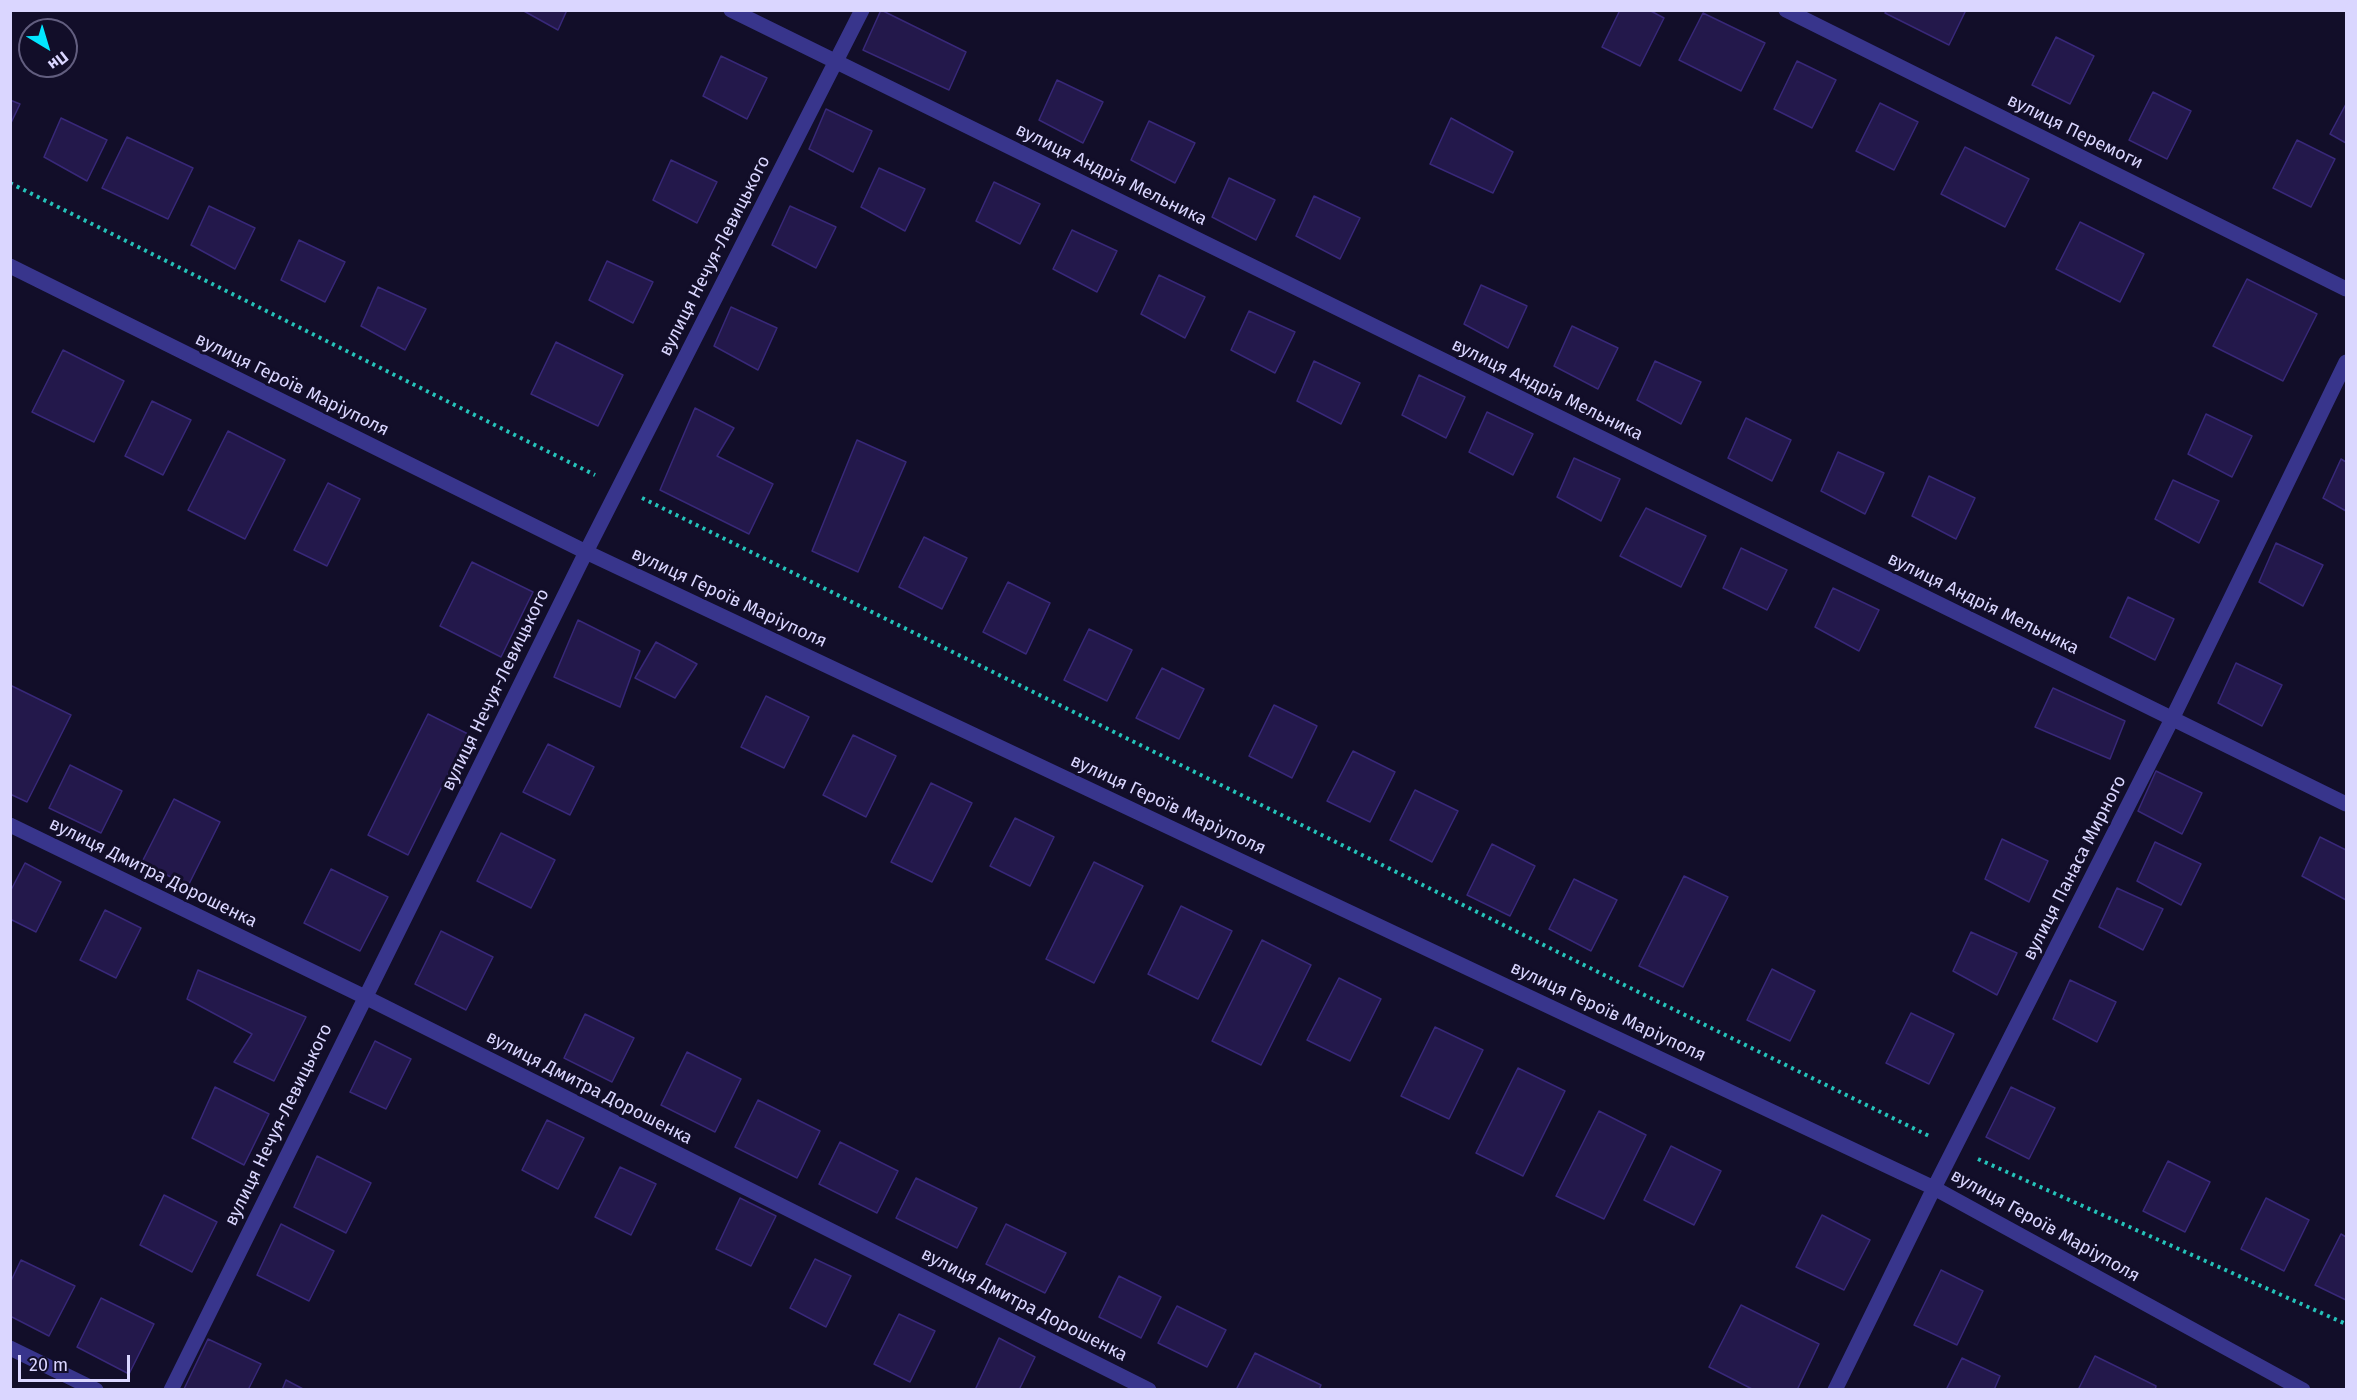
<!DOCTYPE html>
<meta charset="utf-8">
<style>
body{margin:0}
#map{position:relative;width:2357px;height:1400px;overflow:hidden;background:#120e29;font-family:"Fira Sans",sans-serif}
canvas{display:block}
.frame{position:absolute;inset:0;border:12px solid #dad6ff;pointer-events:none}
.north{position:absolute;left:18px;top:18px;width:60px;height:60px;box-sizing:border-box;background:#120e29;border:2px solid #625e7f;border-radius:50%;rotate:142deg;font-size:16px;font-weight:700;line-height:24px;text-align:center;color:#dad6ff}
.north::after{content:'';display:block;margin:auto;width:21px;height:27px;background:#02e6ff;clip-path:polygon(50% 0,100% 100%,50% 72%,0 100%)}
.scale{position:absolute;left:18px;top:1355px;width:112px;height:27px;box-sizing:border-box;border:3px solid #dad6ff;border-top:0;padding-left:8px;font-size:18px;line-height:21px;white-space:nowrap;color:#dad6ff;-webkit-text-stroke:4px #120e29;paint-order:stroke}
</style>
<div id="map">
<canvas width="2357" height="1400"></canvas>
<div class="frame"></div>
<div class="north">Пн</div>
<div class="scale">20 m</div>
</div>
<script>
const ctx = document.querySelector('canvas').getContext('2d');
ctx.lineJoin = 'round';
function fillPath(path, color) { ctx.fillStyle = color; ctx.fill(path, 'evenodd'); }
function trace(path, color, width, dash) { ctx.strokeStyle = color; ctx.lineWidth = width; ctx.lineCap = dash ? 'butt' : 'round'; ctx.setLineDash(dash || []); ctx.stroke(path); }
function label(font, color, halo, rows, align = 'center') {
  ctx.font = font + ' "Fira Sans",sans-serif'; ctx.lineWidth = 6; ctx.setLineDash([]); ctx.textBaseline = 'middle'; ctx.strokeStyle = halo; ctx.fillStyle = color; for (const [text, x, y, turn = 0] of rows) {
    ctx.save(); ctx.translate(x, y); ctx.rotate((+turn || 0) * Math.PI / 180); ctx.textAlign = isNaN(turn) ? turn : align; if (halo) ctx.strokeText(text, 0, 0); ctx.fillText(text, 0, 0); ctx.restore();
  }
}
const building = new Path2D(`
 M522,10H567L558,30Z
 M881,10L966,52L949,90L863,50Z
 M1620,10H1649L1664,18L1640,66L1602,47Z
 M1887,10H1966L1949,45L1885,13Z
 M1703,13L1765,43L1741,91L1679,60Z
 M2056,37L2094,56L2070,104L2032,85Z
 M721,56L767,78L747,119L703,96Z
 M1797,61L1836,80L1812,128L1774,109Z
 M1057,80L1103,102L1083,143L1039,120Z
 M2153,92L2191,111L2167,159L2129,140Z
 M10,100L20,104L10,125Z
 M1880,103L1918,122L1894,170L1856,151Z
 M2346,104V143L2330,134Z
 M826,109L872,131L853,172L809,149Z
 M61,118L107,140L87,181L44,157Z
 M1451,118L1513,152L1493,193L1430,164Z
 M1149,121L1195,143L1175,183L1131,160Z
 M127,137L193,168L168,219L102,188Z
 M2297,140L2335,159L2311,207L2273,188Z
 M1965,147L2029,179L2005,227L1941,194Z
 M671,160L717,182L697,223L653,200Z
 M879,168L925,189L905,231L861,207Z
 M1229,178L1275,200L1256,240L1212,217Z
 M994,182L1040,204L1020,244L976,221Z
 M1314,196L1360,218L1340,259L1296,236Z
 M209,206L255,228L235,269L191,245Z
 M790,206L836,227L816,268L772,245Z
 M2080,222L2144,254L2120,302L2056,269Z
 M1072,230L1117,251L1097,292L1053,269Z
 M299,240L345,262L325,302L281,280Z
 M607,261L653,282L633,323L589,300Z
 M1159,275L1205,297L1185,338L1141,314Z
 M2247,279L2317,314L2283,381L2213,346Z
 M1481,285L1527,306L1508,348L1464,324Z
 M378,287L426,309L405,350L361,326Z
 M731,307L777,328L758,370L714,346Z
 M1249,311L1295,332L1275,373L1231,350Z
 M1572,326L1618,348L1598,389L1554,366Z
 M556,342L623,375L598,426L531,394Z
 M63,350L124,381L94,442L32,412Z
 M1314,361L1360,383L1341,424L1297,401Z
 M1655,361L1701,382L1681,424L1637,400Z
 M1419,375L1465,397L1446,438L1402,415Z
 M152,401L191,420L163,475L125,456Z
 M695,408L734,428L717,456L773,484L749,534L660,490Z
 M1487,412L1533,434L1513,475L1469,452Z
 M2206,414L2252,436L2232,477L2188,454Z
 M1746,418L1791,440L1772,481L1728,458Z
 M228,431L285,460L245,539L188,510Z
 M857,440L906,462L858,572L812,551Z
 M1838,452L1884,473L1865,514L1821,491Z
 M1574,458L1620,479L1601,521L1557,497Z
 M2341,459L2346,462V511L2323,498Z
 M1929,476L1975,498L1956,539L1912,516Z
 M2173,480L2219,501L2199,543L2155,519Z
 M328,483L360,499L327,566L294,550Z
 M1646,508L1706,536L1681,587L1620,556Z
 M924,537L967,558L942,609L899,587Z
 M2276,543L2323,565L2303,606L2259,582Z
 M1741,548L1787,570L1767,610L1723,588Z
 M472,562L533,592L501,657L440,626Z
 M1008,582L1050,603L1026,654L983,632Z
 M1833,588L1879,610L1859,651L1815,627Z
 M2128,597L2174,619L2155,660L2110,637Z
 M578,620L640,651L620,707L554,677Z
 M1089,629L1132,650L1107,701L1064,680Z
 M656,642L697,664L675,698L635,678Z
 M2236,663L2282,685L2262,726L2218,703Z
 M1162,668L1204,689L1179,739L1136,718Z
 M10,685L71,715L27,802L10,794Z
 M2053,688L2125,721L2110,759L2035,727Z
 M766,696L809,717L784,768L741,747Z
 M1274,705L1317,726L1292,778L1249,756Z
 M428,714L468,734L408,855L368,835Z
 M853,735L896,756L866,817L823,795Z
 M548,744L594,767L570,815L523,792Z
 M1353,751L1395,772L1370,822L1327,801Z
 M70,765L122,791L101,833L49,808Z
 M2156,771L2202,793L2182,834L2138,811Z
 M931,783L972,803L932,882L891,862Z
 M1415,790L1458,811L1432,862L1390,840Z
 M174,799L220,822L188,886L142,862Z
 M1015,818L1054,837L1030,886L990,866Z
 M501,833L555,860L531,908L477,881Z
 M2320,837L2346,850V900L2302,876Z
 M2002,839L2048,861L2029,902L1985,879Z
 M2155,842L2201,864L2181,905L2137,881Z
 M1492,844L1535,866L1510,916L1467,895Z
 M1094,862L1143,886L1094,983L1046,959Z
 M25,863L61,882L36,932L10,919V892Z
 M331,869L388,897L360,951L304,923Z
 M1684,876L1728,897L1683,987L1639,966Z
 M1574,879L1617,900L1591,951L1549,929Z
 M2117,888L2163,909L2143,950L2099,927Z
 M1181,906L1232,931L1198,999L1148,974Z
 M105,910L141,928L116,978L80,960Z
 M441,931L493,957L466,1010L415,984Z
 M1971,932L2017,953L1997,995L1953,971Z
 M1262,940L1311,965L1261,1065L1212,1041Z
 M1772,969L1815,991L1790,1041L1747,1020Z
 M198,970L306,1017L274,1081L234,1062L252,1034L187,999Z
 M1339,978L1381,999L1350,1061L1307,1040Z
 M2070,980L2116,1002L2097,1042L2053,1019Z
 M1911,1013L1954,1034L1929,1084L1886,1063Z
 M585,1014L634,1038L612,1082L564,1058Z
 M1435,1027L1483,1050L1449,1119L1401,1096Z
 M375,1041L411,1059L386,1109L350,1092Z
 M687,1052L741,1079L715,1132L661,1105Z
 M1518,1068L1565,1091L1523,1176L1476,1153Z
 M215,1087L269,1114L244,1165L192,1138Z
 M2011,1087L2055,1108L2029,1159L1986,1137Z
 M758,1100L820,1131L797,1178L735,1147Z
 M1599,1111L1646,1135L1604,1219L1556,1196Z
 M547,1120L584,1138L558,1189L522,1170Z
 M840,1142L898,1171L877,1213L819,1184Z
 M1671,1146L1721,1171L1694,1225L1644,1200Z
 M317,1156L371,1183L346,1233L294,1207Z
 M2168,1161L2210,1182L2185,1232L2143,1211Z
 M620,1167L656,1184L631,1235L595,1217Z
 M916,1178L977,1208L957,1248L896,1218Z
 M164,1195L217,1222L192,1272L140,1245Z
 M740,1198L776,1216L751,1266L716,1249Z
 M2266,1198L2309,1220L2284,1271L2241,1249Z
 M1822,1215L1870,1240L1844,1290L1796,1267Z
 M281,1224L334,1251L309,1301L257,1275Z
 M1006,1224L1066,1253L1045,1293L986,1264Z
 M2341,1234L2346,1237V1300L2315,1285Z
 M815,1259L851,1276L826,1327L790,1308Z
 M21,1260L75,1286L49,1336L10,1316V1283Z
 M1941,1270L1983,1291L1957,1345L1914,1325Z
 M1119,1276L1161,1297L1141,1338L1099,1317Z
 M101,1298L154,1324L129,1374L77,1347Z
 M1741,1305L1819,1344L1797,1390H1754L1709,1367Z
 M1177,1306L1226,1330L1207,1367L1158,1343Z
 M899,1314L935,1331L910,1382L874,1364Z
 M999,1338L1035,1357L1019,1390H975Z
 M208,1339L261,1364L248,1390L184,1389Z
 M1255,1353L1321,1385L1319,1390H1236Z
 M2095,1356L2156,1386L2155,1390H2078Z
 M1962,1358L2000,1376L1994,1390H1946Z
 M286,1380L305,1390H282Z`);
fillPath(building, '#23184b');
trace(building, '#382879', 1.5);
trace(new Path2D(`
 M10,183L595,475
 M642,498L1931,1137
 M1978,1159L2346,1324`), '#25c3ba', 4, [3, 4.5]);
trace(new Path2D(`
 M731,10L2346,804
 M1786,10L2346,289
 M10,266L586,552L1934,1188L2303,1390
 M10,825L365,997L1149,1390
 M10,1348L96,1390
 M171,1390L586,552L862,10
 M1835,1390L1934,1188L2172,719L2346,362`), '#38358c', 15);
label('18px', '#dad6ff', '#120e29', [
 ["вулиця Перемоги",2075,132,26],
 ["вулиця Андрія Мельника",1111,175,26],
 ["вулиця Нечуя-Левицького",715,256,-63],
 ["вулиця Героїв Маріуполя",292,385,26],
 ["вулиця Андрія Мельника",1547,390,26],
 ["вулиця Героїв Маріуполя",729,598,25],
 ["вулиця Андрія Мельника",1983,604,26],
 ["вулиця Нечуя-Левицького",496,690,-64],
 ["вулиця Героїв Маріуполя",1168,805,25],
 ["вулиця Панаса Мирного",2075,868,-63],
 ["вулиця Дмитра Дорошенка",153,873,26],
 ["вулиця Героїв Маріуполя",1608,1012,25],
 ["вулиця Дмитра Дорошенка",589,1088,27],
 ["вулиця Нечуя-Левицького",279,1125,-64],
 ["вулиця Героїв Маріуполя",2045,1226,29],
 ["вулиця Дмитра Дорошенка",1024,1305,27]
]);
</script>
